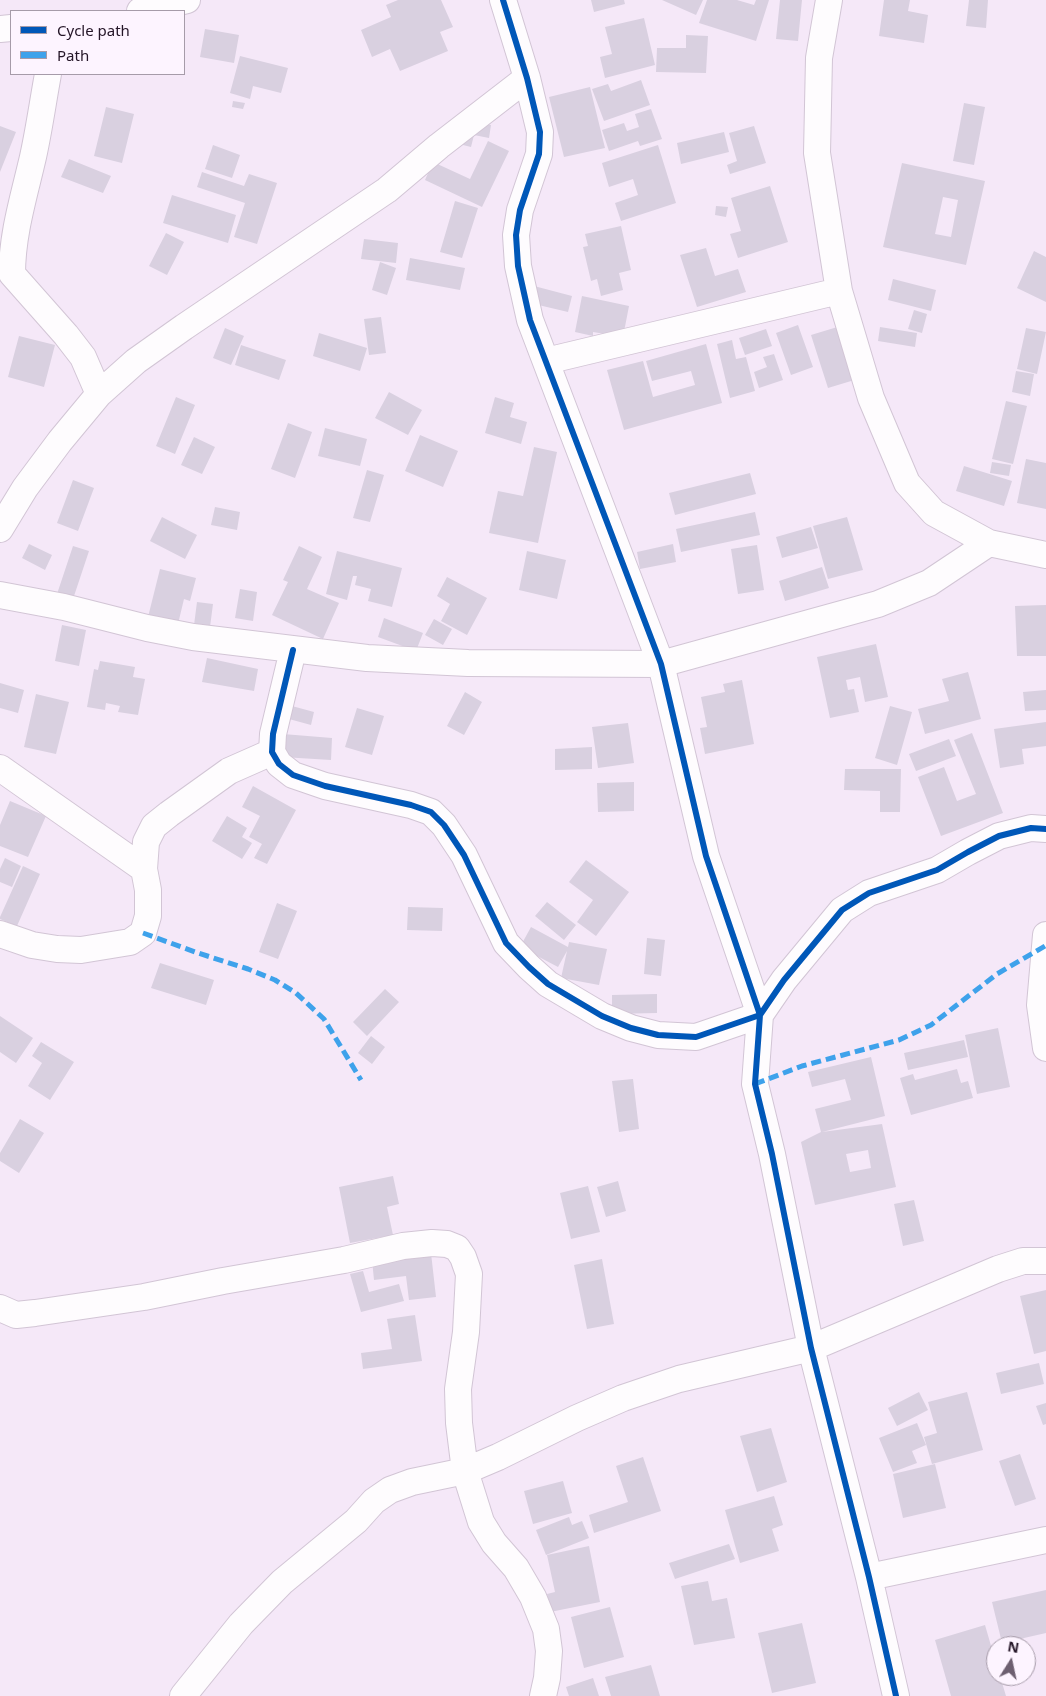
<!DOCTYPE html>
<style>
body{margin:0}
#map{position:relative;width:1046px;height:1696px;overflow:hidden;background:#f5e8f8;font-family:"Noto Sans",sans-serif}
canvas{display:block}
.legend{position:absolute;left:10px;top:10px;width:175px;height:65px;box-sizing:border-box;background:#fdf4ff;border:1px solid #a69ba9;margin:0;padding:6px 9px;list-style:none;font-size:15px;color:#241527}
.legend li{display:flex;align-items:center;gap:10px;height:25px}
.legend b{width:25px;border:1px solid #a69ba9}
.north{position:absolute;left:986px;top:1636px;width:50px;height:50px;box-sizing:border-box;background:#fdf4ff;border:1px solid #a69ba9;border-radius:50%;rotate:10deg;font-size:14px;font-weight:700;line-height:20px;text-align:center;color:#241527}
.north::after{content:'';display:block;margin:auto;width:18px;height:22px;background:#6d5f70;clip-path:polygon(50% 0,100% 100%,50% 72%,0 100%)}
</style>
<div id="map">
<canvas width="1046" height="1696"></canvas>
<ul class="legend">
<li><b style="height:6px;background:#0057b8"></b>Cycle path</li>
<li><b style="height:6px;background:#3ea2eb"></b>Path</li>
</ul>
<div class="north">N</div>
</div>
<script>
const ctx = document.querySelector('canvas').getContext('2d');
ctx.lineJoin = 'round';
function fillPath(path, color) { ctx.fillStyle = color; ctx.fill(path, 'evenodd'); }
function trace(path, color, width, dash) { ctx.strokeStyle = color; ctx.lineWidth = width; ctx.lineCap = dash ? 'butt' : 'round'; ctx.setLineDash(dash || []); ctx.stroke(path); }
fillPath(new Path2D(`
 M398,0H441L453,27L440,32L448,51L400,71L390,49L372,57L361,30L391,17L386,5Z
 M591,0H624L625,4L594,12Z
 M662,0H703L696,15Z
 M707,0H737L754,5L756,0H769L756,41L699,23Z
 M780,0H802L798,41L776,39Z
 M884,0H910L908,11L928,15L924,43L879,36Z
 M969,0H988L986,28L966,26Z
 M644,18L655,65L605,78L600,57L612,54L605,27Z
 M205,29L239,35L234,63L200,57Z
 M686,35L708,36L706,73L656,72L657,48H686Z
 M240,56L288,68L281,93L253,86L250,99L230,93Z
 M641,80L650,105L604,121L592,89L608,84L611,91Z
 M590,87L605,148L564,157L549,97Z
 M233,101L245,103L243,109L232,107Z
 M964,103L985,107L974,165L953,161Z
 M106,107L134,114L122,163L94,156Z
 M651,109L662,139L640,146L638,141L609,151L602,130L624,123L627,131L639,127L635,114Z
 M461,119L491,125L489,138L474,135L471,147L455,143Z
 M0,126L16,132L0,172Z
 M754,126L766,163L730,174L727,165L737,161L729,133Z
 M724,132L729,152L681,164L677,143Z
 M488,141L509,151L482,207L425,180L433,162L470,179Z
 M213,145L240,155L232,178L205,169Z
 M658,145L676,203L621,221L615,203L638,195L633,179L609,187L602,163Z
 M69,159L111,176L103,193L61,177Z
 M902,163L985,181L966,265L883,247ZM943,197L958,200L951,237L935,234Z
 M202,172L244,186L249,174L277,183L257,244L234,237L245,203L197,187Z
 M770,186L788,242L738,258L730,234L741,231L731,198Z
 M172,195L236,215L228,243L163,223Z
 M455,201L478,208L462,258L440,252Z
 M716,206L728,207L726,217L715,215Z
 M621,226L631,270L619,273L623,290L601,296L597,279L591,281L583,247L588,246L585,234Z
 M166,233L184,242L167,275L149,266Z
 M364,239L398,243L396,263L361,259Z
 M706,248L715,276L738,269L746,292L697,307L680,255Z
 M1034,251L1046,257V302L1017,288Z
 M410,258L465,268L460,290L406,280Z
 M380,262L396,268L387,295L372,290Z
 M893,279L936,290L931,311L888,300Z
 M534,286L572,296L568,312L530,303Z
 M582,296L629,306L623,337L593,332V336L575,332Z
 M914,310L927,314L922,333L908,329Z
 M381,317L386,353L369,355L364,319Z
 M798,325L813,367L791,375L776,333Z
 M844,325L861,378L828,388L811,335Z
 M880,327L917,333L915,347L878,341Z
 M225,328L244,336L231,365L213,358Z
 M1026,328L1046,332L1037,374L1017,369Z
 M766,329L772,346L745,355L739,338Z
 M319,333L367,348L360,371L313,356Z
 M19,336L55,345L44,387L8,377Z
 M732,340L736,359L746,357L755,391L730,398L717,344Z
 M706,344L722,403L624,430L607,370L643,361L653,397L695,385L691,371L652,381L646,361Z
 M241,345L286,360L279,380L235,365Z
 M774,354L783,380L759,388L754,372L767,367L763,357Z
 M1016,371L1034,374L1030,396L1012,392Z
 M389,392L422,410L408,435L375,418Z
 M176,397L195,405L175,454L156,446Z
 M495,397L514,403L510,417L527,422L521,444L485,433Z
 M1006,401L1027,406L1013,464L992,459Z
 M288,423L312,432L295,478L271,469Z
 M325,428L367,439L360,466L318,456Z
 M420,435L458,451L443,487L405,471Z
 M194,437L215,447L202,474L181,465Z
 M534,447L557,452L538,543L489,533L498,491L523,496Z
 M1026,459L1046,463V509L1017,503Z
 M992,462L1011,465L1009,476L990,473Z
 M964,466L1012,481L1004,506L956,491Z
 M367,470L384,475L370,522L353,518Z
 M750,473L756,494L675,515L669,493Z
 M73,480L94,488L78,531L57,523Z
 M215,507L240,512L237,530L211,525Z
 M755,512L760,535L681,552L676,529Z
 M162,517L197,535L185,559L150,541Z
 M847,517L863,570L828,579L813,526Z
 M811,527L818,548L782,558L776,537Z
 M29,544L52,555L45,570L22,558Z
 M673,544L676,562L640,569L637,552Z
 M757,545L764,590L738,594L731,549Z
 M73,546L89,551L73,599L57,594Z
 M299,546L322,557L307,589L339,603L323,639L272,615L288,582L283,580Z
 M337,551L402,568L392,607L368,601L371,589L355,585L357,576H353L347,600L326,594Z
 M527,551L566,560L557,599L519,590Z
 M822,567L829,588L785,601L779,581Z
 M160,569L196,578L190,601L184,599L178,624L148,617Z
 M447,577L487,598L467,635L441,621L450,604L437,596Z
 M240,589L257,592L253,621L235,618Z
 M197,602L213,604L210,627L194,625Z
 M1046,605V656H1017L1015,606Z
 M384,618L423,633L416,651L378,637Z
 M434,619L452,629L443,645L425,635Z
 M62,625L86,630L79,666L55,661Z
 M876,644L888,697L865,702L860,677L846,680L848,690L854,689L859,712L830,718L817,657Z
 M207,658L258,669L254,691L202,682Z
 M100,661L135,667L133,677L145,679L138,715L118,712L120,706L106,703L105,710L87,707L94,669L98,670Z
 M968,672L981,719L925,734L918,709L949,701L942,679Z
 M742,680L754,744L705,754L700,728L707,727L701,697L725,692L723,684Z
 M0,683L24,690L18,713L0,708Z
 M1046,690V710L1025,711L1023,692Z
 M465,692L482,702L464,735L447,726Z
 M36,694L69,702L56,754L24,747Z
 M292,706L314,712L311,725L289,719Z
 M890,706L912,712L897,765L875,758Z
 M357,708L384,716L372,755L345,747Z
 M1046,722V746L1022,749L1024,764L1000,768L994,729Z
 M628,723L634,763L598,768L592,727Z
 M972,733L1003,813L941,836L918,777L944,767L957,801L976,794L954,740Z
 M283,734L332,738L331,760L282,757Z
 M949,739L956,756L916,771L909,754Z
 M592,747V769L555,770V749Z
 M845,769H901L900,812H880V791L844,790Z
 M634,782V811L598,812L597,783Z
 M253,786L296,810L267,864L254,858L262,844L249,837L260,816L242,807Z
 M10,801L46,816L28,857L0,846V825Z
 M227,816L247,828L242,837L252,843L242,859L212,841Z
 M5,858L21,866L12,887L0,882V869Z
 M586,860L629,892L596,936L577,922L593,900L569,882Z
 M23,866L40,874L17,926L0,919V917Z
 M547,902L576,925L564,940L535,916Z
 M277,903L297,911L278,959L259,952Z
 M408,907L443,908L442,931L407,930Z
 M531,927L568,947L569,942L607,949L599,985L561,978L567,951L558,967L520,947Z
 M647,938L665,940L661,976L644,974Z
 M160,963L214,980L206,1005L151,988Z
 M385,989L399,1002L367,1036L353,1022Z
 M657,994V1013L612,1014V995Z
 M0,1016L33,1038L16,1063L0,1052Z
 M998,1028L1010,1087L977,1094L965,1035Z
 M371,1036L385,1047L372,1064L358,1053Z
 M964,1040L968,1057L908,1070L904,1053Z
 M41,1042L74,1062L50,1100L28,1086L42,1063L32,1056Z
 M871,1057L885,1116L822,1132L882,1124L896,1187L815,1205L801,1142L821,1132L815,1109L851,1100L845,1079L812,1087L808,1072ZM868,1150L871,1168L850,1172L846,1154Z
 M957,1069L961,1083L968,1081L973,1098L911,1115L900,1078L913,1074L915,1080Z
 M633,1079L639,1129L619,1132L612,1081Z
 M20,1119L44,1133L19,1173L0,1161V1153Z
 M393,1176L399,1204L387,1207L393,1235L350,1243L339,1187Z
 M618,1181L626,1211L606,1217L597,1187Z
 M588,1186L600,1232L571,1239L560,1193Z
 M914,1200L924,1241L903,1246L894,1204Z
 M431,1253L436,1297L409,1300L406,1276L374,1280L372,1260Z
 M602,1259L614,1324L587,1329L574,1265Z
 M363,1271L369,1292L399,1284L404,1301L361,1312L350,1274Z
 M1046,1290V1351L1034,1354L1020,1296Z
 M415,1315L422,1361L363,1369L361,1353L392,1349L387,1319Z
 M1039,1363L1044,1384L1001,1394L996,1373Z
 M919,1392L928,1410L897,1426L888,1408Z
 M967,1392L983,1450L932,1464L924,1437L937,1433L928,1402Z
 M1046,1403V1424L1043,1425L1036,1406Z
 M917,1423L926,1445L912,1451L917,1463L893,1472L879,1438Z
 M771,1428L787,1482L757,1492L740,1436Z
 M1020,1454L1036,1499L1015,1506L999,1461Z
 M643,1457L661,1511L594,1533L589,1515L628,1502L616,1466Z
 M935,1464L946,1508L903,1518L893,1474Z
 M563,1481L572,1513L533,1524L524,1491Z
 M774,1496L783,1525L772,1529L779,1551L740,1563L725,1510Z
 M569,1517L572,1525L582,1521L589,1538L546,1555L536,1530Z
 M729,1544L735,1559L675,1579L669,1563Z
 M589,1546L600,1602L550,1612L547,1594L555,1592L547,1555Z
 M708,1581L712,1601L727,1598L735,1638L694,1645L681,1586Z
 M1046,1590V1633L1002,1643L992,1602Z
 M610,1607L624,1657L584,1668L571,1617Z
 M802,1623L816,1683L772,1693L758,1633Z
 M985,1625L996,1663V1676H1000L1006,1696H951L935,1640Z
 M651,1665L660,1696H611L605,1677Z
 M593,1678L599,1696H569L566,1687Z`), '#d9d0e0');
const minor = new Path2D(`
 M503,0L527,78L540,132L539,154L520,210L516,235L518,266L530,320L661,664L706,856L760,1015L755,1084L772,1154L811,1348L869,1577L896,1696
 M829,0L819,58L817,153L839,291L871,398L907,483L934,513L989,543L1046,555
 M140,11L187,0
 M0,29L11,28
 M48,74C43,101 39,130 33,157C24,196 12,234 12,274L66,335L83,357L99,394
 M546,361L839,291
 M0,529L25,488L60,441L99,394L136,361L184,327L387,190L439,146L527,78
 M0,595L64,607L147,628L193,637L367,658L468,663L661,664L878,604L929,583L989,543
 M293,650L273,734L272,752L279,764L293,775L325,786L411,805L431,812L444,825L464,855L506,943L529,967L548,984L602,1016L631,1028L658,1035L696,1037L760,1015L784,980L842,910L869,893L937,870L968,852L999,836L1031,828L1046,829
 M0,768L144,869
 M0,934L32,945L57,949L81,950L130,942L143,933L148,916V890L144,869L146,842L154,826L169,814L229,771L272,752
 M1046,935L1040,1005L1046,1048
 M0,1308L16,1315L35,1313L144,1297L223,1281L344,1260L403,1246L432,1243L447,1244L457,1248L463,1257L469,1274L466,1332L458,1389L459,1423L465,1471L481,1522L494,1543L516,1568L533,1597L546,1629L549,1651L547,1678L543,1696
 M869,1577L1046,1540
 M183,1696L241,1624L282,1582L356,1521L374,1501L390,1490L412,1482L465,1471L498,1457L577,1418L623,1398L679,1379L811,1348L998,1269L1023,1261H1046`);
trace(minor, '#d2c5d5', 28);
trace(minor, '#fefcfe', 26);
trace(new Path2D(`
 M143,933L198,953L248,969L275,980L296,993L324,1019L361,1080
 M755,1084L802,1066L899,1040L931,1025L997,974L1045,946`), '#3ea2eb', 5, [10, 5]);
trace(new Path2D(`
 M503,0L527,78L540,132L539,154L520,210L516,235L518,266L530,320L661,664L706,856L760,1015L755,1084L772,1154L811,1348L869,1577L896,1696
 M293,650L273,734L272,752L279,764L293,775L325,786L411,805L431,812L444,825L464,855L506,943L529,967L548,984L602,1016L631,1028L658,1035L696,1037L760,1015L784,980L842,910L869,893L937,870L968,852L999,836L1031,828L1046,829`), '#0057b8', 6);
</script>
